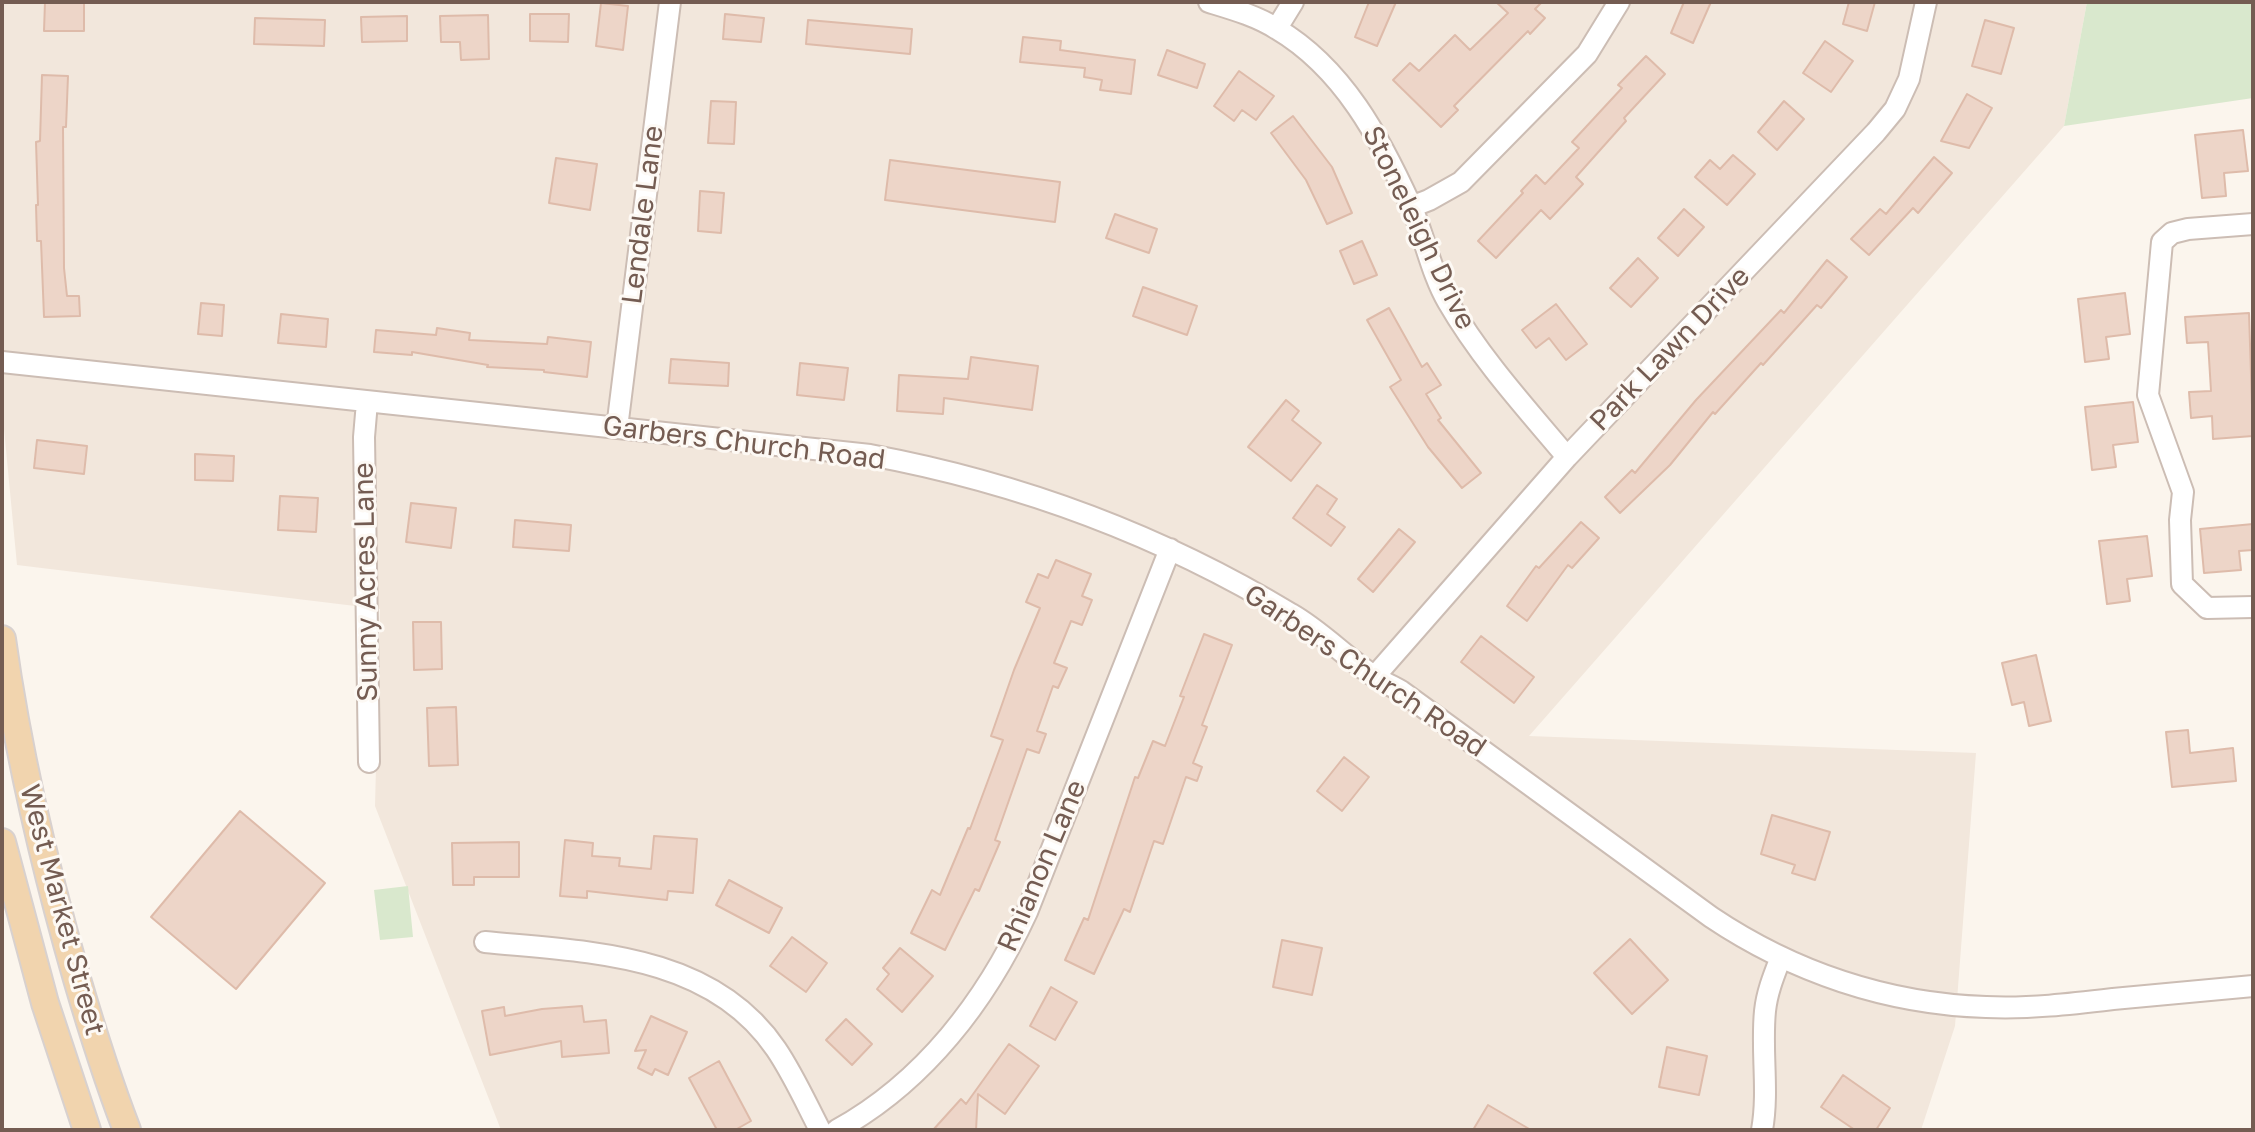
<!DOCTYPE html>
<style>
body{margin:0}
#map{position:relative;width:2255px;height:1132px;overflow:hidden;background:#fbf5ed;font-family:"Golos Text",sans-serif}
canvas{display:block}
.frame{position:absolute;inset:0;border:4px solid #745c52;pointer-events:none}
</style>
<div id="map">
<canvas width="2255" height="1132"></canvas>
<div class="frame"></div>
</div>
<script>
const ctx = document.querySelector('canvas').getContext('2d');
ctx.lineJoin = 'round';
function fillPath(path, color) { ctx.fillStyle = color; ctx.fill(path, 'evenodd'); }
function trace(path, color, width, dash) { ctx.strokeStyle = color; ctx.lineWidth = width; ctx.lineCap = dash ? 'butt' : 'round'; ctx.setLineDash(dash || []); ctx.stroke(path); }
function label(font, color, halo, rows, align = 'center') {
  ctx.font = font + ' "Golos Text",sans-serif'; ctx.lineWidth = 6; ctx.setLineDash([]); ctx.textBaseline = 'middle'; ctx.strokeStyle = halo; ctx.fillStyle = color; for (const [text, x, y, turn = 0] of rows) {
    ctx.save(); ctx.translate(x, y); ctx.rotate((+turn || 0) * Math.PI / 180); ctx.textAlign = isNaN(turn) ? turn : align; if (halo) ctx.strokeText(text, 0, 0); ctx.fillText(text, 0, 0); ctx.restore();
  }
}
fillPath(new Path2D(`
 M2,2H2087L2064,126L1529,736L1976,753L1955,1026L1921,1130H501L375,806L380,609L17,565L2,408Z`), '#f2e7dc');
fillPath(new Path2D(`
 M2087,2H2253V98L2064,126Z
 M408,886L413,937L380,940L374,890Z`), '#d9e8cd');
const building = new Path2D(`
 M45,2H84V31H44Z
 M1369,2H1396L1377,46L1355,37Z
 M1496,2H1542L1535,9L1545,18L1530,34L1528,31L1454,106L1458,110L1441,127L1393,80L1410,63L1419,71L1455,35L1470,50L1508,13Z
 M1684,2H1711L1693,43L1671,33Z
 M1849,2H1875L1867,31L1843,24Z
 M601,3L628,6L623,50L596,46Z
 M530,14H569L568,42L530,41Z
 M725,14L764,18L761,42L723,39Z
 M488,15L489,59L461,60L460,42H441L440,16Z
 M407,16V41L362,42L361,17Z
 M255,18L325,20L324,46L254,44Z
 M808,20L912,29L910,54L806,44Z
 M1985,20L2014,28L2001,74L1972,66Z
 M1023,37L1061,41L1060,50L1135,60L1131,94L1100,90L1102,80L1084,77L1085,68L1020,62Z
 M1825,41L1853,61L1831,92L1803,73Z
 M1167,50L1205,64L1197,88L1158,75Z
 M1646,56L1665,74L1624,118L1626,121L1576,177L1583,184L1550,219L1541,210L1496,258L1478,241L1523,193L1521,191L1536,175L1545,184L1579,148L1572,142L1622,88L1618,85Z
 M1239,71L1274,96L1256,120L1242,110L1234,121L1214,106Z
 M42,75L68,76L66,127H63L64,268L67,296H79L80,316L44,317L41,241H37L36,205H38L36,142L40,141Z
 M1967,94L1992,108L1969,148L1941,141Z
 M711,101L736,102L734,144L708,143Z
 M1784,101L1804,119L1777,150L1758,132Z
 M1293,116L1332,167L1352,213L1327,224L1306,180L1271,133Z
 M2243,130L2248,171L2224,173L2226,196L2202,198L2195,135Z
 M1733,155L1755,174L1727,205L1695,177L1710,160L1720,169Z
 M1934,157L1952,173L1918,213L1913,208L1869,255L1851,239L1880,209L1886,214Z
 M556,158L597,164L590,210L549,203Z
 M890,160L1060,182L1055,222L885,200Z
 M700,191L724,193L721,233L698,231Z
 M1684,209L1704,227L1678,256L1658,238Z
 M1115,214L1157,229L1149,253L1106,238Z
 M1362,241L1377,275L1354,284L1340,251Z
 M1638,258L1658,278L1631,307L1610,288Z
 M1827,260L1847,277L1821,308L1817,305L1763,365L1761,363L1715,414L1713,412L1670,465L1620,513L1605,497L1632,470L1635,473L1696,400L1781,310L1784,313Z
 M1143,287L1197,306L1187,335L1133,316Z
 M2125,293L2130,334L2106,337L2109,359L2085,362L2078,299Z
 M201,303L224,305L222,336L198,334Z
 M1556,304L1587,344L1566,360L1549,338L1536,348L1522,330Z
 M1389,308L1422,367L1427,363L1441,385L1426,394L1441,418L1438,420L1481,473L1462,488L1428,447L1390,387L1401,380L1367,320Z
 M2249,313L2253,436L2213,439L2212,416L2191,418L2189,392L2211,391L2208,342L2187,343L2185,317Z
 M281,314L328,319L326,347L278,343Z
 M437,328L470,333L469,340L547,344L548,337L591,342L587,377L544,372V370L487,367L488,365L412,352V355L374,352L376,330L436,335Z
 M971,357L1038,366L1032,410L944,398L943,414L897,411L899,375L968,379Z
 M671,359L729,363L728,386L669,383Z
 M800,363L848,368L844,400L797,395Z
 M1286,400L1299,411L1292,420L1321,443L1291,481L1248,447Z
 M2133,402L2138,442L2113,445L2116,467L2092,470L2085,407Z
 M37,440L87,446L84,474L34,468Z
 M195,454L234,456L233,481L195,480Z
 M1317,485L1337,499L1327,514L1345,527L1331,546L1293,518Z
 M280,496L318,498L316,532L278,530Z
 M411,503L456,508L451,548L406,542Z
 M515,520L571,525L569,551L513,547Z
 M1581,522L1599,538L1572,568L1568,565L1527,621L1507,606L1536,566L1539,568Z
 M2253,524V550L2239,551L2241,570L2204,573L2200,529Z
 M1399,529L1415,542L1373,592L1358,579Z
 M2147,536L2152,576L2127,579L2130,601L2107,604L2099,541Z
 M1056,560L1091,574L1082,596L1092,600L1082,625L1071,621L1054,663L1067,668L1058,688L1053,686L1037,731L1046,734L1039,753L1027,749L995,840L1000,842L979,891L975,889L945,950L911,933L932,890L940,895L968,828L970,829L1003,740L991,736L1014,670L1040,608L1026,602L1038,574L1048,578Z
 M413,622H441L442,669L414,670Z
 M1204,634L1232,645L1202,725L1207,727L1193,763L1202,767L1197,781L1186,777L1163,844L1154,841L1130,912L1124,909L1094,974L1065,960L1084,918L1088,920L1135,777L1138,778L1153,741L1165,746L1184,697L1180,696Z
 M1481,636L1534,677L1514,703L1461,662Z
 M2036,655L2051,721L2029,726L2024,702L2012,705L2002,663Z
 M456,707L458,765L429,766L427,708Z
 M2188,730L2190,753L2233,748L2236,781L2172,787L2166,732Z
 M1344,757L1369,777L1342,811L1317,791Z
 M240,811L325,883L236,989L151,917Z
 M1772,815L1830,832L1815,880L1792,873L1795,865L1761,854Z
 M654,836L697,839L693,893L668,891L667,900L587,891V898L560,896L565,840L593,843L592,856L620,858L619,866L651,869Z
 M519,842V877H474V885H453L452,843Z
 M729,880L782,908L769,933L716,905Z
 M792,937L827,963L806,992L770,966Z
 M1630,939L1668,980L1632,1014L1594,973Z
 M1282,940L1322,948L1312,995L1273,987Z
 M900,948L933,976L902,1012L877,989L889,974L883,968Z
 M1051,987L1077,1002L1055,1040L1030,1026Z
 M582,1006L584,1022L606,1020L609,1053L562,1057L561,1041L490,1055L482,1011L504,1007L505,1016L542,1009Z
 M651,1016L687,1032L668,1075L655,1069L652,1075L638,1068L646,1050L635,1051Z
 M846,1019L872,1044L852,1065L826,1040Z
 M1009,1044L1039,1066L1005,1114L978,1094L976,1130H933L961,1099L966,1104Z
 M1667,1047L1707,1056L1699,1095L1659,1087Z
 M719,1061L751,1121L735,1130H717L689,1078Z
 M1843,1075L1890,1108L1876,1130H1855L1821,1107Z
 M1488,1105L1531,1130H1473Z`);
fillPath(building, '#edd5c8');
trace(building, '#debbaa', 2);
const minor = new Path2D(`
 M1209,2C1232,9 1257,16 1277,29C1343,68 1380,138 1411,206C1425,237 1431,273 1448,302C1481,359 1525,407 1567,457
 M1277,28L1293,2
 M1411,207L1429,200L1461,182L1587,54L1619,2
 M2253,224L2188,229L2172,233L2162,242L2148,395L2183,492L2180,520L2182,584L2207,608L2253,607
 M2,362L870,455C1021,483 1159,534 1291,614C1321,631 1345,657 1374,676C1383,682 1392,686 1401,691L1711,917C1793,972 1887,1004 1986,1007C2028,1009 2071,1004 2113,999C2160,995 2206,990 2253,986
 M367,402L364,437L369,762
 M617,428L670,2
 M1375,676L1567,457L1876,132L1895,109L1909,79L1926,2
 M485,942C588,952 711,953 776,1049C793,1074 806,1103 820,1130
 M837,1130C924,1082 986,1001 1027,912L1170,549
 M1762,1130C1769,1091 1761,1051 1765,1011C1767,992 1774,975 1781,957`);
const major = new Path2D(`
 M2,639C18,754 45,868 77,979C92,1030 108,1081 127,1130
 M2,842L45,1003L87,1130`);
trace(minor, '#ccbdb4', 24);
trace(major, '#d8d1cf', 30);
trace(minor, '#fff', 20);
trace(major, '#f1d4ae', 26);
label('28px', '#745c52', '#fdf9f4', [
 ["Lendale Lane",643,215,-83],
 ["Stoneleigh Drive",1419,228,64],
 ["Park Lawn Drive",1670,349,-46],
 ["Garbers Church Road",744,443,7],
 ["Sunny Acres Lane",366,582,-91],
 ["Garbers Church Road",1365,671,34],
 ["Rhianon Lane",1042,866,-67],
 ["West Market Street",62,910,75]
]);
</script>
